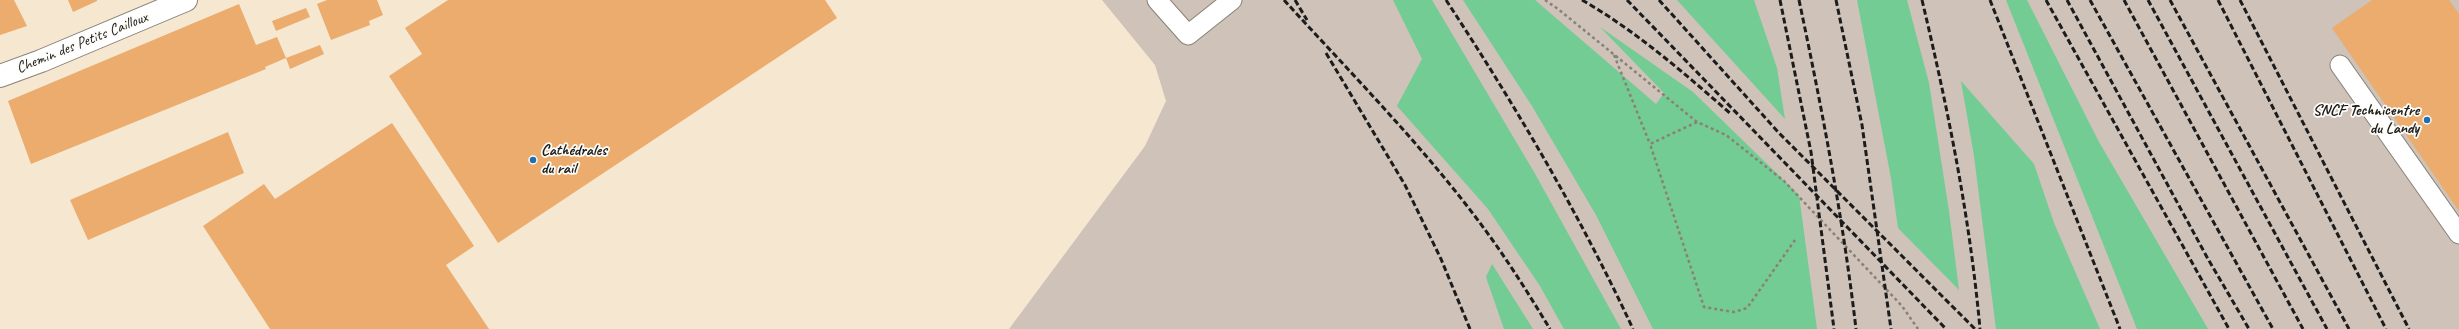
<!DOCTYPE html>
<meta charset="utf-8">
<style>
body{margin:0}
canvas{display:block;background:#f5e7d0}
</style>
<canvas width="2459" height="329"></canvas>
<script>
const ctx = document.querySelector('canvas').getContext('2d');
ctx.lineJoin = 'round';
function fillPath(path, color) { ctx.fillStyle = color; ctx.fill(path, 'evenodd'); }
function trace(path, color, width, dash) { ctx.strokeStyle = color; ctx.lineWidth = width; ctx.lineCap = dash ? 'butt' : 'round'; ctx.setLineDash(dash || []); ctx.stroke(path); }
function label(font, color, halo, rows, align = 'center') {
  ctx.font = font + ' Caveat,sans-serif'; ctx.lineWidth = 3.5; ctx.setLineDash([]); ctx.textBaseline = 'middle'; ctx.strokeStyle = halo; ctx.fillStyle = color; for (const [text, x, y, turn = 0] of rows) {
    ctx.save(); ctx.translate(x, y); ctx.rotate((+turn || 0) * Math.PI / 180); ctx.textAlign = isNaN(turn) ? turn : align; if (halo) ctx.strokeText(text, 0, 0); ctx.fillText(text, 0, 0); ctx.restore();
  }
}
fillPath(new Path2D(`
 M1102,0H2459V329H1009L1145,146L1166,101L1155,65Z`), '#cec2b9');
fillPath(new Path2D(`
 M1393,0H1432L1534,172L1621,329H1564L1540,286L1488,209L1397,106L1422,59Z
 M1463,0H1535L1656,104L1664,93L1600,27L1693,92L1799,195L1817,329H1653L1596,215L1532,106Z
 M1677,0H1754L1777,68L1785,119Z
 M1857,0H1907L1929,83L1949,211L1959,290L1898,228L1891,178Z
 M2006,0H2027L2099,142L2208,329H2137Z
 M1961,81L2034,164L2054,223L2100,329H1996L1974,156Z
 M1492,264L1533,329H1504L1486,277Z`), '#73cc93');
fillPath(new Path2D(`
 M0,0H14L27,26L0,35Z
 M68,0H97V1L73,12Z
 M327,0H377L383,15L369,21L370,25L331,40L317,4Z
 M448,0H825L837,18L498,243L389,76L422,54L405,28Z
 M2372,0H2449L2459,14V211L2332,28Z
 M239,4L256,45L277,37L286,58L265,67L266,69L31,164L8,101Z
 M306,8L310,17L276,31L272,21Z
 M320,45L324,54L290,69L286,58Z
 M392,123L474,246L446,265L489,329H270L203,226L264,184L275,199Z
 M228,132L244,173L88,240L70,200Z`), '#ebac6e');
const lane = new Path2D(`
 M1157,0L1188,35L1232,0
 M2340,65L2459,234`);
const street = new Path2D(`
 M0,76L41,61L186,0`);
trace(lane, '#888276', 21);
trace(street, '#888276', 24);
trace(new Path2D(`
 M1545,0L1558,9L1697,122L1726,135L1784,181L1902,306L1918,329
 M1614,55L1650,144
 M1697,122L1650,144L1704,307L1734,312L1747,308L1795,240`), '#888276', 2.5, [3, 3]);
trace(lane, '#fff', 19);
trace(street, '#fff', 22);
trace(new Path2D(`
 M1284,0C1356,79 1434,157 1496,245C1515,272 1533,301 1550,329
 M1295,0L1307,20
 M1446,0C1515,105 1580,215 1633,329
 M1582,0C1636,31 1684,73 1731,114
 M1627,0L1946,329
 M1659,0L1779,133L1975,329
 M1780,0L1811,152L1834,329
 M1799,0C1822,109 1843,218 1856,329
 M1836,0L1862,125L1891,329
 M1922,0C1948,109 1970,218 1980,329
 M1990,0L2120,329
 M2046,0L2229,329
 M2067,0L2208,259L2249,329
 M2090,0L2273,329
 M2124,0L2303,329
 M2148,0L2327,329
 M2170,0L2349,329
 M2218,0L2386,329
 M2240,0L2409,329
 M1326,53L1405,185L1441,259L1470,329`), '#1c1c1c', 3, [6, 3]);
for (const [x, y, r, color] of [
 [2427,120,4,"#1f6fb2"],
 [533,160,4,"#1f6fb2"]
]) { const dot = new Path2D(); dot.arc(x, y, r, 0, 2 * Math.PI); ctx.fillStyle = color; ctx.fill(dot); trace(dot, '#fdfcf7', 1.5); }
label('16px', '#1c1c1c', '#fdfcf7', [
 ["Chemin des Petits Cailloux",82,43,-22]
]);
label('bold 16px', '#1c1c1c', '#fdfcf7', [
 ["SNCF Technicentre",2419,111],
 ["du Landy",2419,129],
 ["Cathédrales",541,151,"left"],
 ["du rail",541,169,"left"]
], 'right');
</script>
